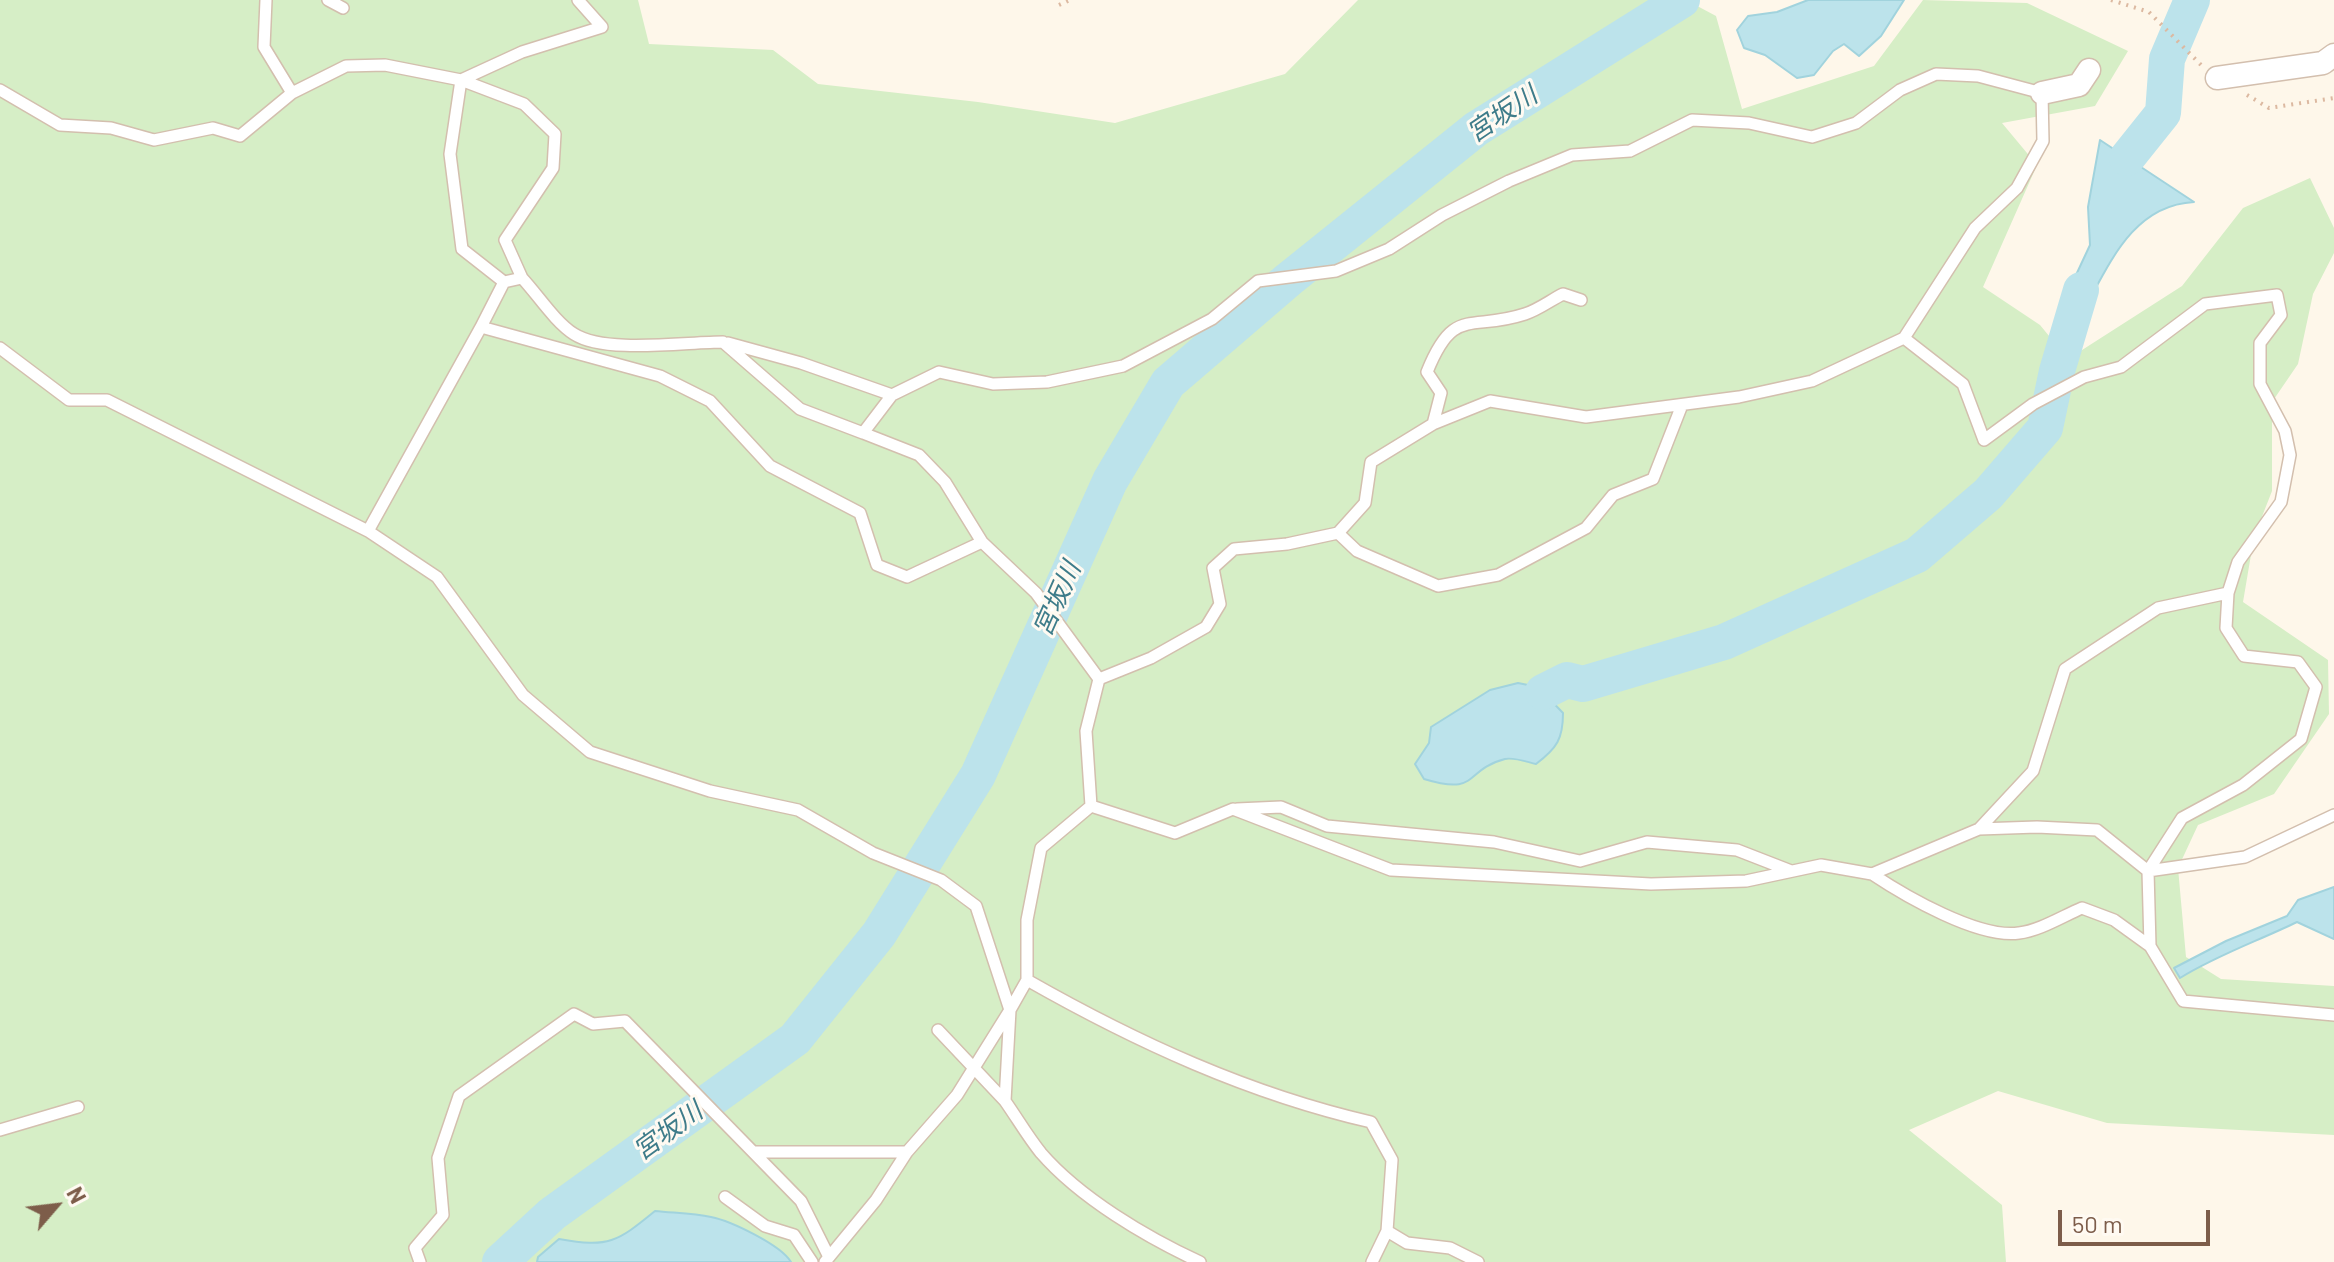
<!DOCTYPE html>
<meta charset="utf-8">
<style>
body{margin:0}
#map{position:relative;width:2334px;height:1262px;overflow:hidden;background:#fef7ea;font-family:Barlow,sans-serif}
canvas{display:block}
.north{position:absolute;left:16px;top:1166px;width:80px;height:80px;-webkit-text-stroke:6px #fffaf2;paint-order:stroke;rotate:62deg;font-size:22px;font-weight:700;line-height:32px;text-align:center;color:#7d5d4a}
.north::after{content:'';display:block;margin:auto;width:28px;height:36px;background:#7d5d4a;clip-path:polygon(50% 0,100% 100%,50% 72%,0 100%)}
.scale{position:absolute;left:2058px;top:1210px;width:152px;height:36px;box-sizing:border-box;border:4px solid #7d5d4a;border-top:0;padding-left:10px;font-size:24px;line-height:28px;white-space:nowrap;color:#7d5d4a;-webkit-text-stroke:6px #fffaf2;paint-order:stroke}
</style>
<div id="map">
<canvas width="2334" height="1262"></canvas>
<div class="north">N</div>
<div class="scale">50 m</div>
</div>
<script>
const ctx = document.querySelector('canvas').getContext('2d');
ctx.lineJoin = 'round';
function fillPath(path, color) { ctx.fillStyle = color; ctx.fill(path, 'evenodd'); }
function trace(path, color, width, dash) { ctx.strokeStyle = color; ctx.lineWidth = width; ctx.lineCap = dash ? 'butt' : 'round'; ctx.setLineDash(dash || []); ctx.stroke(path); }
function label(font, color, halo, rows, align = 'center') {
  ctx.font = font + ' Barlow,"Noto Sans JP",sans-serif'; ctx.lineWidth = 6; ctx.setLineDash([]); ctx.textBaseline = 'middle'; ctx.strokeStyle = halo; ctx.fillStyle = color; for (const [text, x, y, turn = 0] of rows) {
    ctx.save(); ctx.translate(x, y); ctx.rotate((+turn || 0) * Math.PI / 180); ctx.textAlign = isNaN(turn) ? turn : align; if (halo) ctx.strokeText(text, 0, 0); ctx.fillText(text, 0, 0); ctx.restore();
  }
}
fillPath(new Path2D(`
 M0,0H638L649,44L773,50L818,84L978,102L1115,123L1285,74L1358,0H1686L1716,16L1742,109L1874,66L1923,0L2027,3L2128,51L2095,106L2002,123L2037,165L1983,287L2040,325L2068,359L2182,286L2243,208L2310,178L2334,228V253L2313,294L2298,364L2272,402V491L2254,537L2243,602L2328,660L2329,714L2274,794L2198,825L2178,868L2186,957L2221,979L2334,986V1135L2107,1123L1998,1091L1909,1130L2002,1205L2006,1262H0Z`), '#d6eec6');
const water = new Path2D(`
 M1808,0H1904L1881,36L1859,56L1844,44L1833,51L1814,75L1797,78L1765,55L1744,48L1737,30L1748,16L1777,12Z
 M2100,140L2194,202C2140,205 2116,250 2093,293L2081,290L2076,275L2090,245L2088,207Z
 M1518,683L1538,687L1563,713C1563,739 1557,748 1536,764C1527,762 1514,757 1505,759C1463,770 1480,796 1424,779L1415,764L1429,743L1431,727L1490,690Z
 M2334,887V939L2297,922C2258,941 2217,955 2180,978L2174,968L2226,941L2287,916L2298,900Z
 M655,1211C673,1213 693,1213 711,1217C731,1221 781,1245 791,1262H537L538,1257L559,1239C609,1248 617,1242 655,1211Z`);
fillPath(water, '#bce3eb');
trace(water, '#a1d3dd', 2);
trace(new Path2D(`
 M2127,158L2163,113L2167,59L2192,0
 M1543,692L1567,680L1583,684L1724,642L1917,555L1988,494L2045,428L2057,371L2081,290
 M500,1262L552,1214L795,1039L879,934L978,775L1110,481L1168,383L1288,280L1476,129L1682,0`), '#bce3eb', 36);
const lane = new Path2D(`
 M266,0L264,47L292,93L346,66L385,65L461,80L524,104L555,134L553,168L505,240L522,278
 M328,0L343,8
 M578,0L602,27L522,52L461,80L450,154L462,249L504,282L522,278C538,295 555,322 574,334C605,354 685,342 723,342L800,409L863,433L892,395L939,372L993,384L1047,382L1123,366L1212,319L1258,281L1336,271L1389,249L1442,215L1509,181L1572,155L1630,151L1692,120L1749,123L1812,137L1856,123L1900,90L1936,74L1978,76L2042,93L2043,141L2017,188L1975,228L1904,338L1812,381L1739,397L1586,417L1490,401L1433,424L1371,462L1365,503L1338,533L1287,544L1234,549L1213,568L1220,604L1206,627L1151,658L1099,679L1086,731L1091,806L1041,848L1027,920V980L1010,1010L957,1095L907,1152L876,1200L825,1262
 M0,90L60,125L111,128L154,140L213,128L240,136L292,93
 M504,282L481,327L660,376L710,401L770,466L860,513L877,565L907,577L982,542L945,482L919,455L863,433
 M728,343L801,363L892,395
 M0,348L69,400H107L368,531L481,327
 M1433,424L1441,393L1427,372C1454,305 1470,332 1525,314C1538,310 1551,300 1563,294L1581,300
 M368,531L437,577L523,695L590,752L710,791L798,810L873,853L941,880L976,906L1010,1010L1005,1101L938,1030
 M1338,533L1357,551L1438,586L1498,575L1586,528L1613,495L1653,479L1682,405
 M982,542L1036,593L1099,679
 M2228,593L2226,628L2244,656L2298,662L2316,687L2301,739L2243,785L2182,818L2148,871L2150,946L2183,1001L2334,1015
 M1091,806L1175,833L1233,809L1391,870L1651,884L1746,881L1821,865L1872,874L1979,829L2033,771L2065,669L2158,608L2228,593L2238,562L2281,502L2290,455L2285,431L2260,384V343L2281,315L2277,295L2205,304L2121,367L2084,377L2033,404L1984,440L1963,384L1904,338
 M1237,809L1281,807L1327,826L1494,842L1580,861L1647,842L1737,850L1791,871
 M1979,829L2037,827L2097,830L2148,871L2245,857L2334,815
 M1872,874C1905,896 1979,939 2019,933C2039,931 2063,916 2082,908L2114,920L2150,946
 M1027,980C1136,1042 1249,1094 1371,1122L1392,1160L1387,1231L1372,1262
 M1005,1101C1017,1118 1028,1137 1041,1153C1080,1198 1146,1237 1200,1262
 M0,1130L78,1107
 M755,1152H907
 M725,1197L765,1226L794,1235L812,1262
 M1387,1231L1407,1243L1450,1248L1478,1262
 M420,1262L415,1248L443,1215L438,1158L459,1096L574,1014L593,1024L625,1021L801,1201L829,1257`);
const street = new Path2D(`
 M2217,78L2323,63L2334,55
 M2042,93L2079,85L2089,70`);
trace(lane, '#d3bfae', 14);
trace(street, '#d3bfae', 25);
trace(new Path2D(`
 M2111,0L2149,12L2203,67
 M1059,5L1070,0
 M2247,95L2269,108L2334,98`), '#dcb9a1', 4, [2, 6]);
trace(lane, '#fff', 11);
trace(street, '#fff', 22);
label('italic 26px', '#3e7c8a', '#fffaf2', [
 ["宮坂川",1502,114,-34],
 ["宮坂川",1057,599,-66],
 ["宮坂川",668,1131,-36]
]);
</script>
